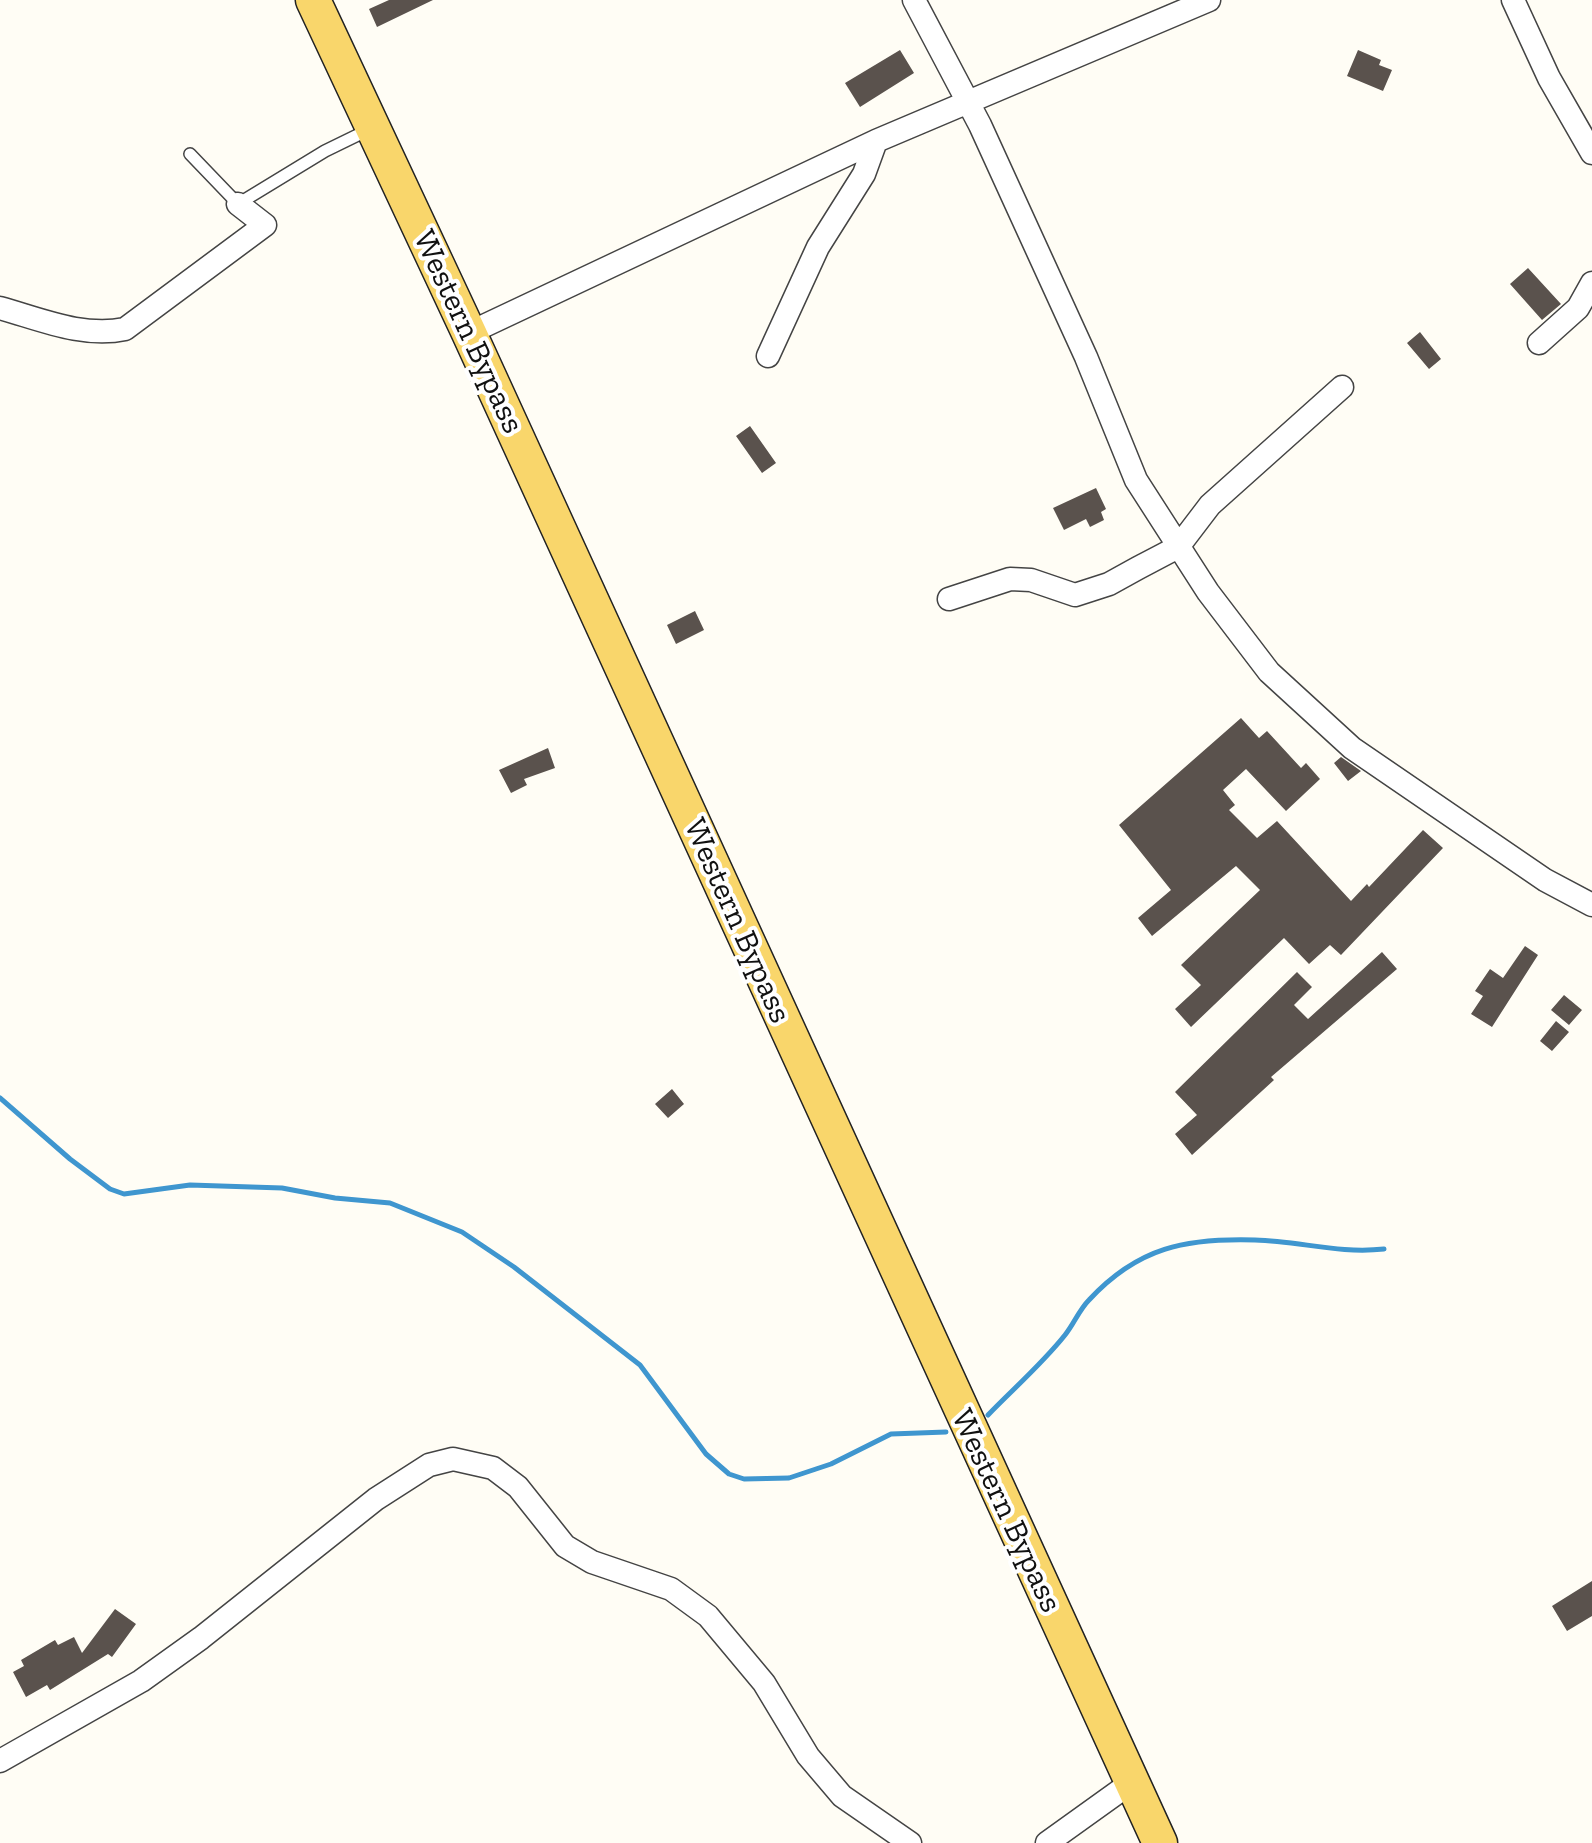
<!DOCTYPE html>
<style>
body{margin:0}
canvas{display:block;background:#fffdf5}
</style>
<canvas width="1592" height="1843"></canvas>
<script>
const ctx = document.querySelector('canvas').getContext('2d');
ctx.lineJoin = 'round';
function trace(path, color, width, dash) { ctx.strokeStyle = color; ctx.lineWidth = width; ctx.lineCap = dash ? 'butt' : 'round'; ctx.setLineDash(dash || []); ctx.stroke(path); }
function fillPath(path, color) { ctx.fillStyle = color; ctx.fill(path, 'evenodd'); }
function label(font, color, halo, rows, align = 'center') {
  ctx.font = font + ' "Zilla Slab",serif'; ctx.lineWidth = 8; ctx.setLineDash([]); ctx.textBaseline = 'middle'; ctx.strokeStyle = halo; ctx.fillStyle = color; for (const [text, x, y, turn = 0] of rows) {
    ctx.save(); ctx.translate(x, y); ctx.rotate((+turn || 0) * Math.PI / 180); ctx.textAlign = isNaN(turn) ? turn : align; if (halo) ctx.strokeText(text, 0, 0); ctx.fillText(text, 0, 0); ctx.restore();
  }
}
trace(new Path2D(`
 M0,1098L70,1159L110,1189L124,1194L190,1185L282,1188L335,1198L390,1203L462,1232L514,1267L640,1365L706,1454L729,1474L744,1479L789,1478L831,1464L891,1434L946,1432
 M988,1415C1013,1389 1042,1364 1065,1335C1074,1324 1079,1310 1089,1300C1138,1247 1186,1238 1255,1240C1300,1241 1338,1254 1384,1249`), '#3f96cf', 5);
fillPath(new Path2D(`
 M389,0H433L377,27L369,9Z
 M900,50L914,73L860,107L845,83Z
 M1358,50L1381,60L1379,65L1392,70L1383,91L1347,76Z
 M1528,268L1561,304L1542,320L1510,284Z
 M1420,332L1441,359L1429,369L1407,343Z
 M750,426L776,463L762,473L736,436Z
 M1096,488L1106,509L1101,512L1104,520L1090,527L1086,519L1064,530L1053,508Z
 M695,611L704,630L676,644L667,625Z
 M1241,718L1259,738L1267,731L1301,768L1306,763L1320,779L1286,811L1246,769L1223,790L1235,805L1229,810L1257,838L1277,821L1351,901L1367,884L1369,887L1423,830L1443,848L1341,955L1330,945L1309,964L1284,938L1191,1027L1175,1009L1201,985L1181,965L1260,890L1236,866L1152,936L1138,918L1171,890L1119,825Z
 M548,748L555,768L524,779L527,785L511,793L499,770Z
 M1341,757L1361,771L1348,781L1334,763Z
 M1525,946L1538,955L1492,1027L1471,1014L1483,996L1475,991L1490,969L1503,978Z
 M1382,952L1397,969L1271,1077L1274,1080L1192,1155L1175,1134L1197,1115L1175,1092L1297,972L1312,987L1294,1005L1308,1019Z
 M1564,995L1582,1010L1569,1025L1551,1010Z
 M1556,1021L1569,1032L1552,1051L1540,1041Z
 M672,1089L684,1104L668,1118L655,1104Z
 M1592,1581V1616L1567,1631L1552,1606Z
 M115,1609L136,1624L112,1657L108,1654L50,1690L47,1685L26,1697L13,1672L24,1666L21,1660L55,1640L58,1645L74,1637L82,1653Z`), '#5a524d');
const lane = new Path2D(`
 M190,154L238,204L325,151L368,130`);
const street = new Path2D(`
 M914,0L980,125L1086,357L1136,480L1208,592L1269,672L1352,748L1545,880L1592,905
 M1513,0L1549,78L1592,153
 M0,308C40,319 83,338 125,329L265,225L238,204
 M469,333L876,141L1209,0
 M1539,343L1578,308L1592,283
 M768,356L818,247L864,174L876,141
 M949,599L1010,579L1031,580L1075,595L1109,584L1138,568L1178,547L1210,505L1342,387
 M0,1761L141,1681L201,1638L376,1499L429,1465L453,1459L493,1468L518,1487L565,1546L592,1562L671,1589L708,1616L764,1683L808,1756L842,1796L910,1843
 M1047,1843L1132,1782`);
const primary = new Path2D(`
 M313,0L469,333L1160,1843`);
trace(lane, '#444', 14);
trace(street, '#444', 25);
trace(primary, '#222', 37);
trace(lane, '#fff', 11);
trace(street, '#fff', 22);
trace(primary, '#f9d66b', 34);
label('32px', '#111', '#fff', [
 ["Western Bypass",468,332,65],
 ["Western Bypass",737,921,66],
 ["Western Bypass",1006,1511,65]
]);
</script>
